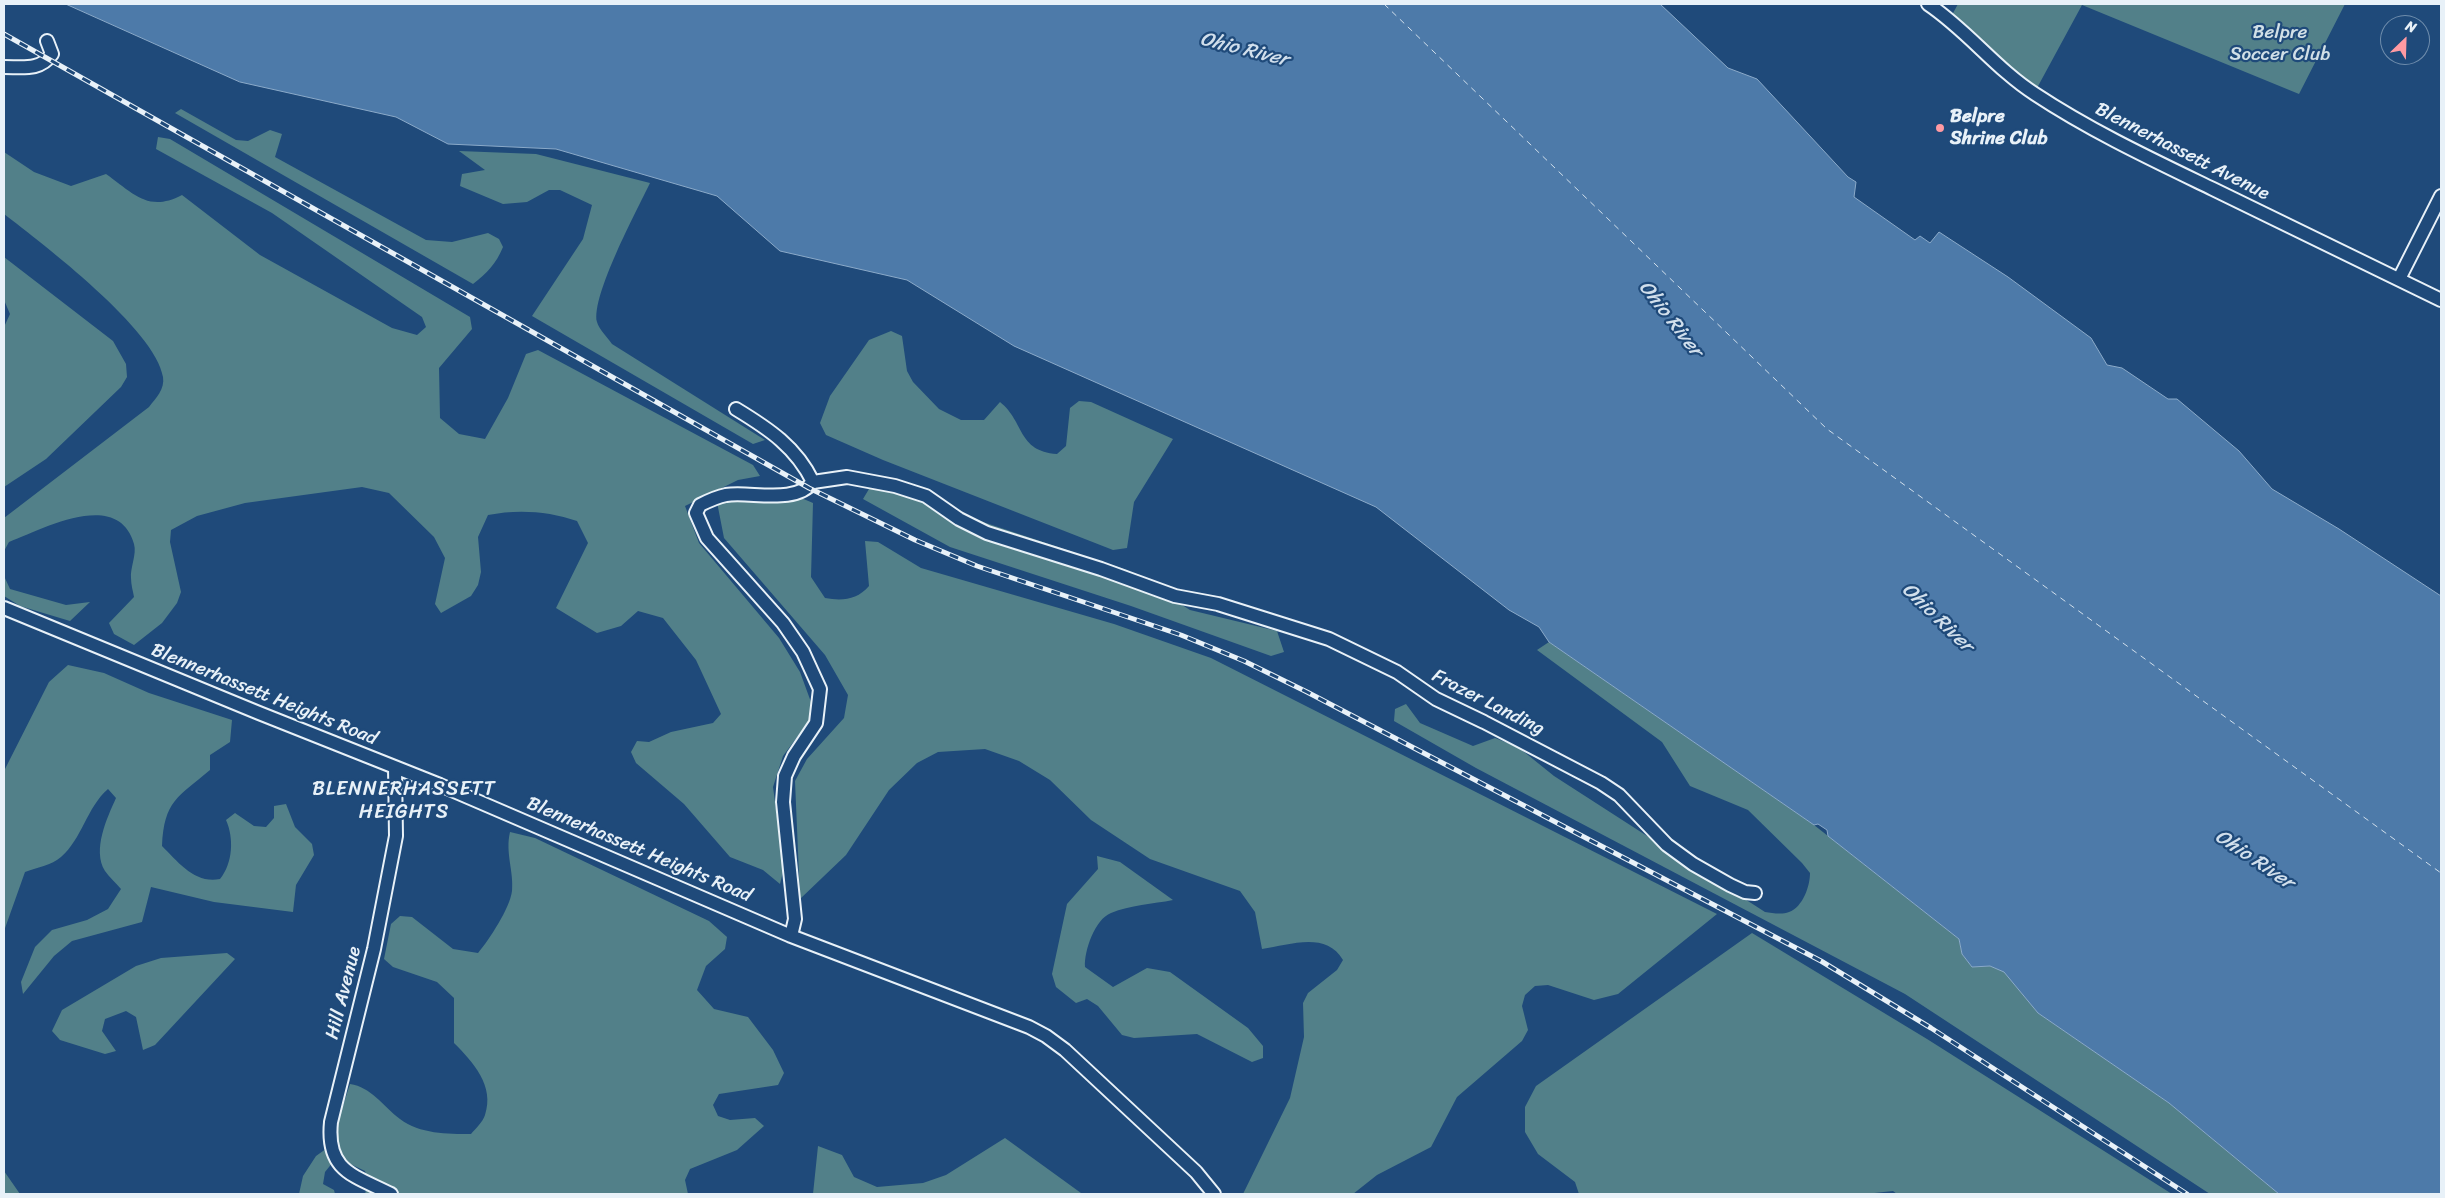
<!DOCTYPE html>
<style>
body{margin:0}
#map{position:relative;width:2445px;height:1198px;overflow:hidden;background:#1f4a7a;font-family:Sriracha,sans-serif}
canvas{display:block}
.frame{position:absolute;inset:0;border:5px solid #e8f1f8;pointer-events:none}
.north{position:absolute;left:2380px;top:15px;width:50px;height:50px;box-sizing:border-box;background:#1f4a7a;border:1px solid #6f8dac;border-radius:50%;rotate:24deg;font-size:14px;font-weight:700;line-height:20px;text-align:center;color:#e8f1f8}
.north::after{content:'';display:block;margin:auto;width:18px;height:22px;background:#ff9aa2;clip-path:polygon(50% 0,100% 100%,50% 72%,0 100%)}
</style>
<div id="map">
<canvas width="2445" height="1198"></canvas>
<div class="frame"></div>
<div class="north">N</div>
</div>
<script>
const ctx = document.querySelector('canvas').getContext('2d');
ctx.lineJoin = 'round';
function fillPath(path, color) { ctx.fillStyle = color; ctx.fill(path, 'evenodd'); }
function trace(path, color, width, dash) { ctx.strokeStyle = color; ctx.lineWidth = width; ctx.lineCap = dash ? 'butt' : 'round'; ctx.setLineDash(dash || []); ctx.stroke(path); }
function label(font, color, halo, rows, align = 'center') {
  ctx.font = font + ' Sriracha,sans-serif'; ctx.lineWidth = 4.5; ctx.setLineDash([]); ctx.textBaseline = 'middle'; ctx.strokeStyle = halo; ctx.fillStyle = color; for (const [text, x, y, turn = 0] of rows) {
    ctx.save(); ctx.translate(x, y); ctx.rotate((+turn || 0) * Math.PI / 180); ctx.textAlign = isNaN(turn) ? turn : align; if (halo) ctx.strokeText(text, 0, 0); ctx.fillText(text, 0, 0); ctx.restore();
  }
}
fillPath(new Path2D(`
 M1958,4H2345L2299,94L2082,5L2037,88L2017,75L1952,15Z
 M181,109L236,140L248,141L270,130L282,134L275,157L426,240L452,242L488,233L499,239L503,247C496,264 487,273 473,284L175,113Z
 M158,137L170,139L470,317L472,329L439,368L440,418L459,434L485,439L508,398L526,354L538,350L753,465L760,476L738,480L685,506L699,543L779,638L800,672L815,713L783,756L773,787L784,868L780,884L763,870L730,857L684,804L636,763L631,752L637,741L649,742L671,732L713,723L721,714L696,660L663,618L638,611L621,626L597,633L556,608L588,543L577,521C549,511 517,509 488,515L478,537L481,572L478,585L471,596L441,613L435,604L445,558L434,537L389,493L362,487L245,503L197,516L171,530L170,542L181,592L177,603L162,623L134,645L114,634L109,623L134,597C133,591 131,585 131,578C130,568 137,554 134,544C118,488 43,529 9,542L4,551V518L149,407C156,398 165,389 163,377C156,330 43,244 4,214V152L34,172L71,186L106,174C133,193 148,213 182,195L260,255L392,328L417,335L426,327L422,317L272,213L156,149Z
 M459,151L536,154L650,183C637,210 591,296 597,322C599,329 607,337 612,344L765,440L753,444L532,316L583,239L592,205L560,190H549L527,202L503,204L460,186L462,174L485,170Z
 M4,257L113,341L126,364L127,377L121,387L46,459L4,487V327L10,314L4,300Z
 M891,331L902,336L907,371L913,382L939,409L961,420H984L1000,402C1025,422 1017,451 1057,454L1066,446L1070,408L1079,401L1091,402L1173,439L1134,502L1127,548L1113,550L883,460L826,435L820,423L830,396L869,340Z
 M875,479L986,523L1127,570L1190,610L1277,631L1284,652L1271,656L1131,606L950,547L863,499Z
 M799,497L813,503L811,577L825,598C842,601 857,600 869,586L865,541L878,542L921,568L1114,624L1211,658L1717,914L1618,994L1594,1000L1548,985L1535,986L1525,995L1522,1006L1528,1030L1522,1041L1457,1097L1431,1147L1377,1175L1353,1194H1243L1290,1098L1304,1037L1303,1003L1308,993L1337,970L1343,960C1326,931 1290,945 1262,949L1255,912L1240,891L1150,859L1091,820L1050,780L1019,761L985,749L938,752L917,763L889,790L846,855L800,899L795,781L807,759L844,718L848,695L825,655L724,538L717,502Z
 M4,576L10,589L66,605L90,602L70,621L20,606L4,596Z
 M1549,642L1814,825L1959,939L1962,954L1972,967L1990,966L2004,971L2038,1013L2169,1103L2279,1194H2210L1905,994L1476,768L1394,721L1395,709L1406,704L1420,723L1473,746L1495,738L1518,747L1554,776L1765,912C1772,913 1782,915 1789,912C1803,907 1810,886 1810,873L1802,863L1748,810L1690,786L1662,742L1537,650Z
 M68,665L104,673L149,693L232,720L230,742L210,755V770C178,797 164,801 162,846C179,863 195,884 220,879C233,863 234,838 226,820L235,813L254,826L266,827L274,818V806L286,804L295,827L312,844L314,855L296,885L293,912L214,902L151,887L142,922L72,941L54,956L23,994L21,982L35,947L52,930L87,920L108,909L121,889C116,883 109,877 105,871C92,850 107,818 116,798L108,789C87,807 82,839 61,857C52,865 36,868 25,872L4,931V771L49,682Z
 M510,832L535,838L709,921L727,937L725,949L706,966L697,990L714,1009L748,1017L773,1050L784,1073L778,1085L719,1094L713,1105L718,1116L730,1120L755,1118L764,1126L737,1150L690,1169L685,1180L688,1194H365L368,1182L365,1171L344,1161L333,1162L325,1172L323,1184L334,1190L335,1194H299L303,1176L316,1156L330,1146L350,1084C371,1087 383,1106 400,1119C420,1134 447,1134 471,1134C475,1129 483,1122 485,1115C495,1086 473,1062 454,1043V998L437,982L393,967L384,959L391,924L400,916L412,917L453,949L478,953C489,940 510,908 512,891C514,871 505,853 510,832Z
 M1097,856L1120,862L1173,900C1153,904 1130,905 1111,913C1095,919 1084,951 1085,967L1113,987L1147,968L1170,972L1248,1028L1263,1046V1058L1252,1062L1197,1034L1134,1038L1122,1035L1098,1006L1087,999L1076,1003L1056,987L1052,974L1067,904L1098,869Z
 M1752,933L1927,1039L2172,1194H1897L1893,1191L1865,1194H1579L1575,1182L1538,1154L1525,1132V1107L1536,1086Z
 M227,953L235,959L155,1045L143,1050L136,1017L126,1011L105,1019L102,1031L116,1051L105,1054L60,1040L52,1031L62,1010L136,966L161,958Z
 M1005,1138L1081,1193L1088,1194H813L818,1146L842,1155L854,1177L877,1187L923,1183L946,1175Z
 M4,1171L20,1194H4Z`), '#528089');
const water = new Path2D(`
 M66,4H1660L1728,68L1757,79L1848,177L1856,182L1854,197L1915,240L1920,236L1930,243L1939,232L2008,277L2091,338L2107,365L2122,368L2168,399H2177L2239,451L2272,489L2339,529L2441,596V1194H2279L2169,1103L2038,1013L2004,972L1990,966L1972,967L1962,954L1959,939L1828,836L1827,830L1818,824L1814,825L1549,642L1539,627L1509,610L1376,507L1014,346L907,280L780,251L717,196L556,149L448,144L396,117L240,82Z`);
fillPath(water, '#4d7aa9');
trace(water, '#8baac9', 1);
trace(new Path2D(`
 M1384,4L1827,429L2441,873`), '#d1dfec', 1, [6, 5]);
const minor = new Path2D(`
 M1928,4C1967,30 1996,69 2035,94C2091,131 2153,160 2213,189C2289,226 2365,263 2441,300
 M4,67C23,67 40,71 52,54L47,41
 M2399,279L2441,196
 M736,409C769,429 796,447 813,482L847,477L895,486L926,496L959,519L987,533L1101,569L1175,596L1218,604L1329,639L1397,672L1436,699L1484,722L1601,783L1619,795L1667,845L1693,864L1730,885L1745,892L1755,893
 M4,608L259,713L440,785L791,936L1029,1027L1046,1036L1065,1050L1196,1172L1214,1194
 M791,936L795,919L783,802L785,776L794,756L816,723L820,689L803,652L783,623L707,538L696,513L700,505C708,501 716,497 726,495C750,491 795,505 813,482
 M391,1194C353,1175 326,1171 331,1122L374,949L396,836L395,768`);
trace(minor, '#e8f1f8', 16);
trace(minor, '#1f4a7a', 12);
const rail = new Path2D(`
 M4,34L809,488L915,540L977,566L1181,635L1244,661L1307,692L1821,961L1931,1028L2187,1194`);
trace(rail, '#e8f1f8', 5);
trace(rail, '#1f4a7a', 3, [9]);
for (const [x, y, r, color] of [
 [1940,128,5,"#ff9aa2"]
]) { const dot = new Path2D(); dot.arc(x, y, r, 0, 2 * Math.PI); ctx.fillStyle = color; ctx.fill(dot); trace(dot, '#1f4a7a', 2); }
label('19px', '#d2e0e7', '#1f4a7a', [
 ["Belpre",2280,33],
 ["Soccer Club",2280,55]
]);
label('bold 19px', '#e8f1f8', '#1f4a7a', [
 ["Belpre",1950,117],
 ["Shrine Club",1950,139]
], 'left');
label('19px', '#e8f1f8', '#1f4a7a', [
 ["Blennerhassett Avenue",2182,152,27],
 ["Blennerhassett Heights Road",264,695,22],
 ["Frazer Landing",1488,703,27],
 ["Blennerhassett Heights Road",639,850,23],
 ["Hill Avenue",344,993,-76]
]);
label('italic 20px', '#d1dfec', '#1f4a7a', [
 ["Ohio River",1244,50,14],
 ["Ohio River",1670,319,52],
 ["Ohio River",1937,618,44],
 ["Ohio River",2254,860,34]
]);
ctx.letterSpacing = '1px';
label('20px', '#e8f1f8', '#1f4a7a', [
 ["BLENNERHASSETT",404,790],
 ["HEIGHTS",404,813]
]);
ctx.letterSpacing = '0px';
</script>
